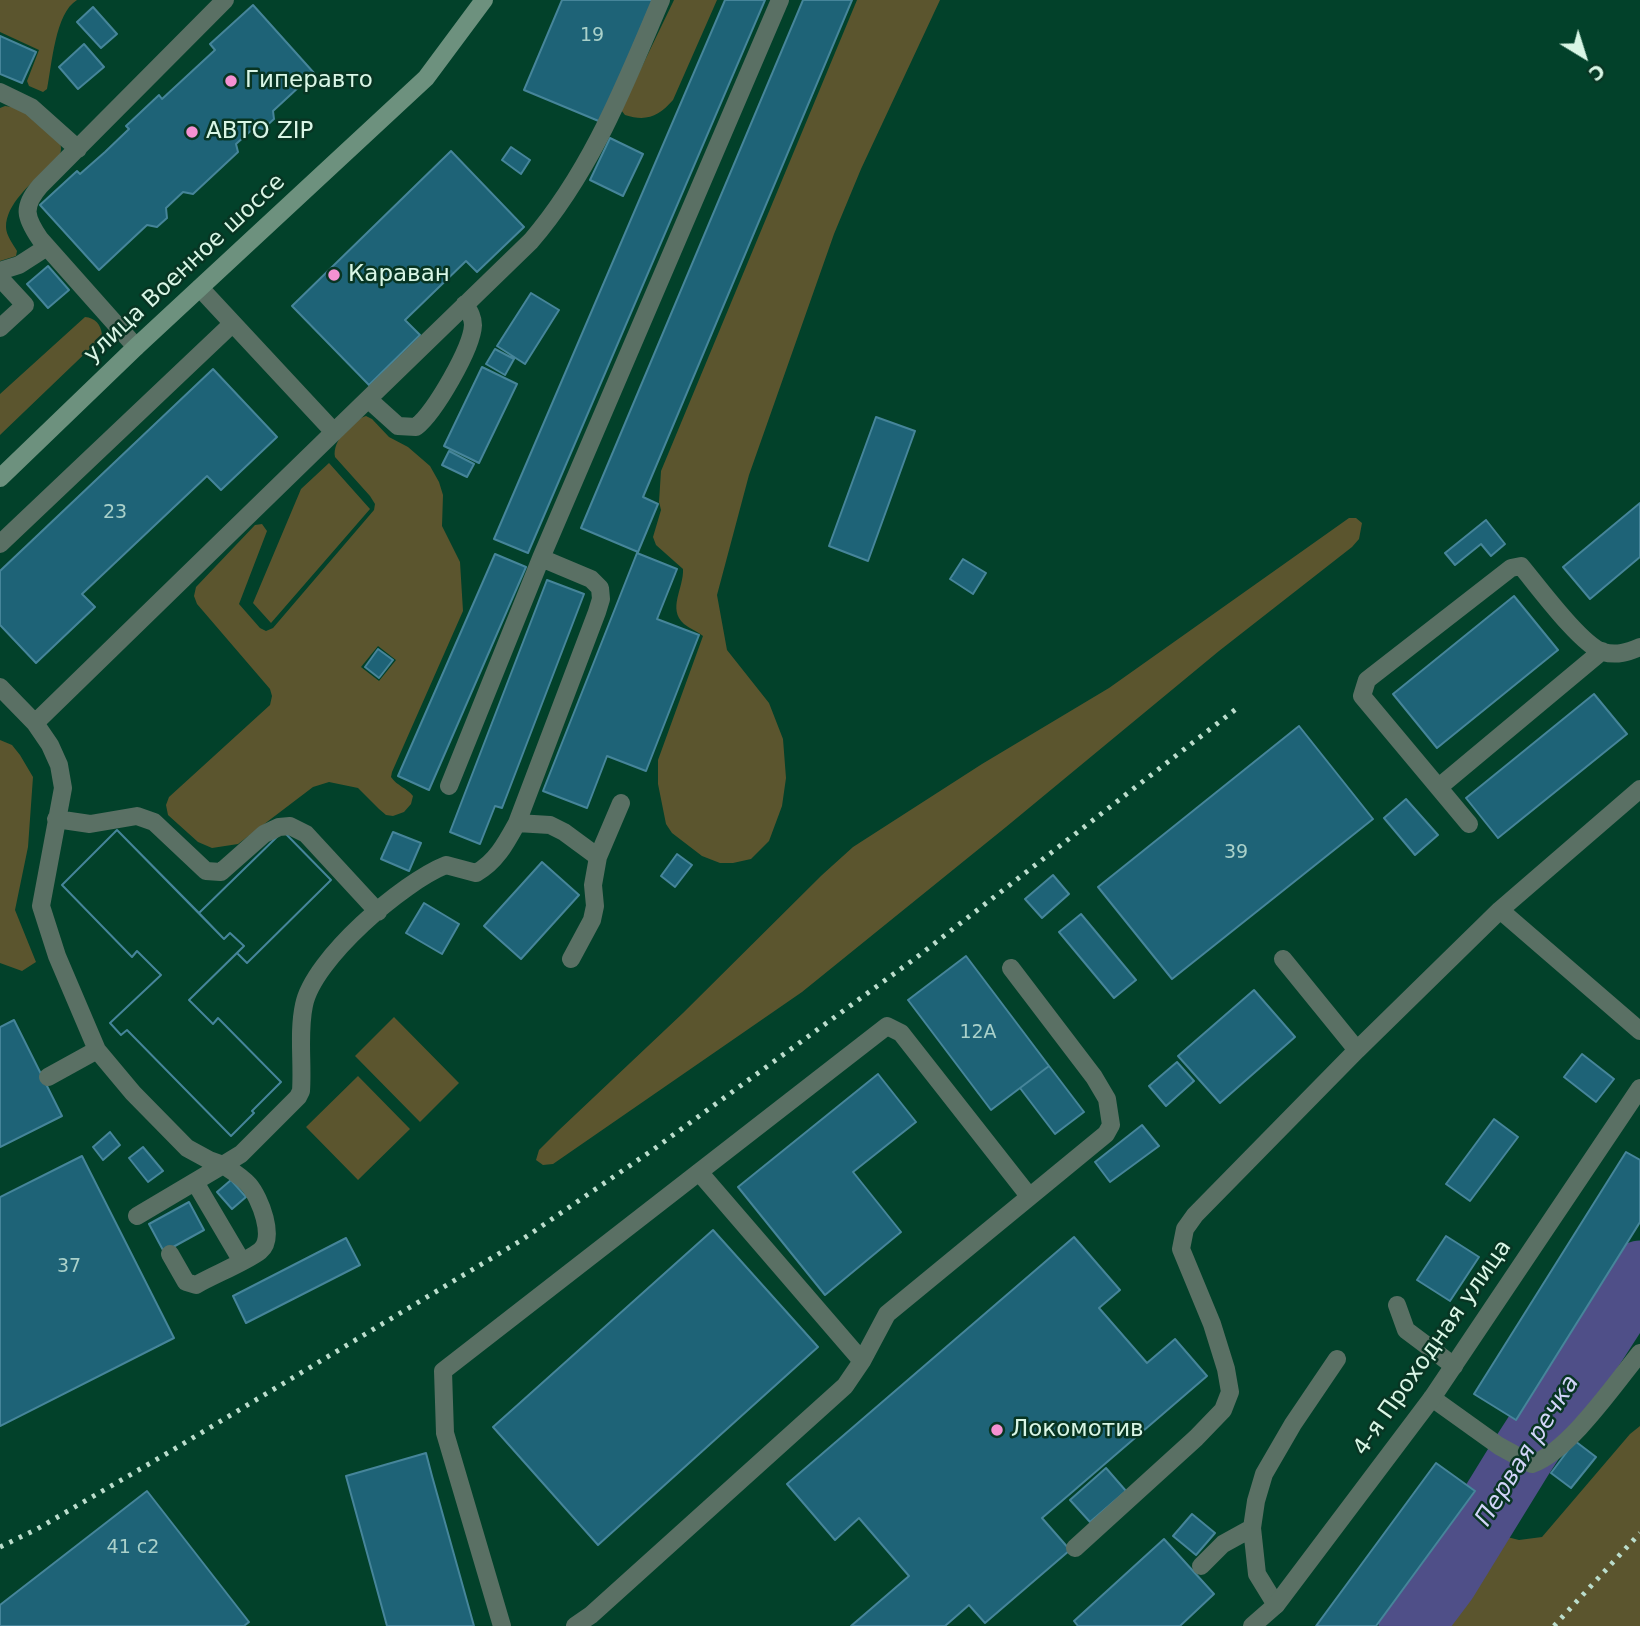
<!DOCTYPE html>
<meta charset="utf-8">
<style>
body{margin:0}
#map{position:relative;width:1640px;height:1626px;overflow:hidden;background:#02412a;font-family:"DejaVu Sans",sans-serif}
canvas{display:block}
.north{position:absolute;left:1549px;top:21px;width:70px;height:70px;-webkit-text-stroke:5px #083523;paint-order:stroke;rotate:142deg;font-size:19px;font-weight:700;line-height:28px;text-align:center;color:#d9f6e6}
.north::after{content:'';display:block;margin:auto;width:24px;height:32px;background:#d9f6e6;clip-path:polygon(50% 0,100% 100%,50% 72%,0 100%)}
</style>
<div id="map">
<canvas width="1640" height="1626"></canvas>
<div class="north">С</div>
</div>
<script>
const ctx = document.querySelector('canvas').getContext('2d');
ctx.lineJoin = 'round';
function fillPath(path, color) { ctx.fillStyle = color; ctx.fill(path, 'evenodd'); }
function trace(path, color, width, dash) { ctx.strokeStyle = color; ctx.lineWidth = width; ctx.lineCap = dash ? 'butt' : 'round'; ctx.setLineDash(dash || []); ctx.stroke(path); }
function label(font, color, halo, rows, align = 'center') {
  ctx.font = font + ' "DejaVu Sans",sans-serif'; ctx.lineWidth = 5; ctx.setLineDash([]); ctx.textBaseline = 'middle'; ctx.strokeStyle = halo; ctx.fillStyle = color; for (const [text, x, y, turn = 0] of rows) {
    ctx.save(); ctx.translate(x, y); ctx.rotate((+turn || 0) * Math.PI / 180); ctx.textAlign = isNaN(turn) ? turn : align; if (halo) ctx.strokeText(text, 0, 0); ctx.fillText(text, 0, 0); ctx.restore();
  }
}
fillPath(new Path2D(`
 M0,0H77C55,13 52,65 47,89L43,92L29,86L27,81L39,50L0,32Z
 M674,0H717L673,100C659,116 647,122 625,115L621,110Z
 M857,0H940L861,169L834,234L749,475L717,595L727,650L769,703L783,739L786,778L782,806L769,841L751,859L733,863H720L702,856L672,833L666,824L658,784V760L703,636C697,631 690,629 684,624C667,609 684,588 683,569L656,545L653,537L661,510L659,502L661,471Z
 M5,106C20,107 32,114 42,124C49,131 62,139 61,149C61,159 52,165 45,170C31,184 6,204 6,227C6,235 13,244 17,251L16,256L0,261V108Z
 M85,317C95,318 101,324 102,335L98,341L0,435V394Z
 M366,416L372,419L389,437L408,447L430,466L439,482L443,495L442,526L460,562L463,611L392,772L391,777C397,786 407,788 413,796L411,804L404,812L393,816L386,815L379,809L358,788L329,782L313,787L238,844L212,848L198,842L168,815L166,805L169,797L270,705L272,696L270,689L197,604L194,596L196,587L255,525L262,524L267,531L239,604L260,628L266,631L273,628L374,510L375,504L370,496L335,457C332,441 351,421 366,416ZM378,646L396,660L379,681L361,667Z
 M329,463L370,509L271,623L253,603L301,489Z
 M1349,518H1356L1362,523L1359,539L1352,547L1219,651L1006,827L802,992L553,1164L543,1165L536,1160L539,1150L558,1131L683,1013L822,875L853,847L982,764L1109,688Z
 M0,740L12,745L20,755L33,777L28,847L15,910L36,962L22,971L0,963Z
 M394,1017L459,1083L420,1122L355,1056Z
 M358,1076L410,1129L358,1180L306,1127Z
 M1640,1426V1626H1394L1455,1539L1472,1528L1519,1540L1542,1537L1630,1434Z`), '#5b552e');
trace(new Path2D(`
 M1411,1626L1445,1581L1520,1459L1640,1273`), '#4f4f88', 65);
const building = new Path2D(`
 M562,0H653L601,122L524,90Z
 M725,0H765L528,553L494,539Z
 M803,0H852L643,497L658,504L638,552L581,528Z
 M253,5L314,73L273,111L274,119L263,129L255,127L236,144L238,152L193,194L183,192L166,208L167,218L157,227L147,225L99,270L40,205L77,171L80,174L105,152L129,129L126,126L159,95L162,99L215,50L210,44Z
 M93,7L117,34L101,48L77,22Z
 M0,36L36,52L22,83L0,74Z
 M84,44L104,67L78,89L59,67Z
 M610,138L643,154L623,196L590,180Z
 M511,147L530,160L521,174L502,160Z
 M451,151L524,227L477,272L466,261L405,320L420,335L369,385L292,306Z
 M48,266L69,290L48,308L27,284Z
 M531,293L559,310L525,364L497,346Z
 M495,349L514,359L505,375L486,364Z
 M482,367L517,384L479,463L444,446Z
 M213,369L277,437L221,490L207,476L82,594L95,607L36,663L0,625V571Z
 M876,417L915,431L868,561L829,546Z
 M449,451L474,464L467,477L442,465Z
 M1640,503V557L1590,599L1563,567Z
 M1486,520L1505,544L1491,556L1481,544L1455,565L1445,553Z
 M637,553L677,569L657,619L699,635L646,771L607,756L587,808L543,791Z
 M495,554L526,567L429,790L398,776Z
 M963,559L986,573L973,594L950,579Z
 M547,580L584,594L502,808L495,806L480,844L450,832Z
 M1514,596L1558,650L1437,748L1393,694Z
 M378,649L393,660L379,678L365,667Z
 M1594,694L1627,734L1498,838L1466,798Z
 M1299,726L1373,819L1172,979L1098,887Z
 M1406,799L1438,835L1415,855L1384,818Z
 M117,830L199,913L283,831L331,880L247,963L237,953L189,1000L213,1024L218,1018L281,1082L252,1111L254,1113L231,1136L127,1030L121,1035L110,1023L161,975L137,951L132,957L62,885Z
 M117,830L224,939L230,933L244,946L189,1000L213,1024L218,1018L281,1082L252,1111L254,1113L231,1136L127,1030L121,1035L110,1023L161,975L137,951L132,957L62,885Z
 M283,831L331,880L247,963L237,953L244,946L230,933L224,939L199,913Z
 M393,832L421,843L409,871L381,859Z
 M677,854L692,865L675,887L661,876Z
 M542,862L579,895L521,959L484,926Z
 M1053,875L1069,894L1042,918L1025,899Z
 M424,903L459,924L442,954L406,933Z
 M1081,914L1136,980L1114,998L1059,932Z
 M966,956L1049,1066L991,1110L908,1000Z
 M1254,990L1295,1037L1220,1103L1178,1056Z
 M14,1020L62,1116L0,1147V1027Z
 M1582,1054L1614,1079L1596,1102L1564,1077Z
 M1177,1062L1194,1081L1166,1106L1149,1086Z
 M1049,1066L1084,1112L1055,1134L1020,1088Z
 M878,1074L916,1122L853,1172L901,1232L825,1295L738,1187Z
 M1494,1119L1518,1137L1470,1201L1446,1184Z
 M1142,1125L1159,1146L1110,1182L1095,1162Z
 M110,1132L120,1145L103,1160L93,1147Z
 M143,1147L163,1171L148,1182L129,1158Z
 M1626,1152L1640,1160V1222L1516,1420L1474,1394Z
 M82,1156L174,1338L0,1426V1197Z
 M231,1180L246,1197L232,1209L217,1192Z
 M189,1202L204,1230L164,1252L149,1224Z
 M713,1230L818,1347L598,1545L493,1427Z
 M1446,1236L1479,1257L1450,1301L1417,1280Z
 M1074,1237L1120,1290L1099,1308L1147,1363L1175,1339L1207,1376L1042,1518L1070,1550L985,1623L969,1605L945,1626H851L909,1576L859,1518L835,1540L787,1484Z
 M346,1238L360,1265L246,1323L233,1296Z
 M1575,1441L1596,1457L1571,1488L1551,1473Z
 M426,1453L432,1476L474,1626H387L346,1476Z
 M1436,1463L1475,1491L1376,1626H1316Z
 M1106,1468L1126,1491L1090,1522L1070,1500Z
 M147,1491L249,1622L244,1626H0V1605Z
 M1192,1514L1215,1533L1196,1555L1173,1536Z
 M1164,1539L1214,1594L1180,1626H1078L1074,1621Z`);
fillPath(building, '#1e6377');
trace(building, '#46859a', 2);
trace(new Path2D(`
 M0,92L31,107L78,149
 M0,271L19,265L47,247
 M0,278L25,305L0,328
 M136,347L40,239C25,217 22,207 40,186L225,0
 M368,399L398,426L416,427C435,412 472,348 473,325C473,317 469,311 465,304
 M334,432L531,241C592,170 625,84 661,0
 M0,544L232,324
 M0,687L35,723L50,745L59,765L63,788L41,906L57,956L97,1050L133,1093L187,1148L209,1160L223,1165L241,1154L298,1097L301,1091C303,1062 298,1033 304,1005C313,959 403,882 446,865L476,873C496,862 506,843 517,823
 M35,723L334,432L200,288
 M449,786L541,558
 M1439,787L1602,651
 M56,819L90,824L137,816L154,822L206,871L221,872L264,834L279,827L290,826L306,834L378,912
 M1469,824L1362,696L1367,680L1511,568L1521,566C1537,585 1581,645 1603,652C1617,656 1628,652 1640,647
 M598,857L621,803
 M1500,910L1640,789
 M571,959L592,920L595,906L593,885L598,857L564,832L550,825L517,823L597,612L601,599L600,588L591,579L541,558L780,0
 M1283,959L1357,1050L1500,910L1640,1031
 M48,1077L97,1050
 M699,1172L862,1361
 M195,1182L241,1260
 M137,1216L223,1165C232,1171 242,1177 249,1185C260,1198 276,1238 260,1251C246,1262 213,1275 196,1285L186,1282L170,1254
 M1397,1305L1406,1330L1454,1366
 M1432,1398L1499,1446L1532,1464C1569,1451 1614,1385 1640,1353
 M1075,1548L1196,1438L1223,1410L1230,1392L1226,1369L1212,1324L1181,1249L1185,1229L1195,1215L1357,1050
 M1201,1566L1223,1544L1252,1528
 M1276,1605L1257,1574L1252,1528L1256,1501L1264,1474L1293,1424L1337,1359
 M502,1626L445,1433L443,1371L887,1026L901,1033L1029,1196
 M575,1626L591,1615L845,1386L862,1361L887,1314L1106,1134L1111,1125L1107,1099L1094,1077L1011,968`), '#5a7064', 18);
trace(new Path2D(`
 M1252,1626L1276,1605L1432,1398L1640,1088`), '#5a7064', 18);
trace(new Path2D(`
 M0,478L136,347L426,78L484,0`), '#6d917e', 18);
trace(new Path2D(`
 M0,1547L37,1529L166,1454L520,1241L654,1149L917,957L1236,709
 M1554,1626L1640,1533`), '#bdc', 5, [3.5, 7]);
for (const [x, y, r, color] of [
 [231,81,7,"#f591d2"],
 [192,132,7,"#f591d2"],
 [334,275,7,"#f591d2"],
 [997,1430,7,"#f591d2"]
]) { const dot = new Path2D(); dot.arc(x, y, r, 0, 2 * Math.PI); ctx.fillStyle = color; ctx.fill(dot); trace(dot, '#083523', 2.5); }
label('19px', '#aad1ca', null, [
 ["19",592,36],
 ["23",115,513],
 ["39",1236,853],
 ["12А",978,1033],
 ["37",69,1267],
 ["41 с2",133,1548]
]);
label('23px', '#d9f6e6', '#083523', [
 ["Гиперавто",245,81],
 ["АВТО ZIP",206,132],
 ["Караван",348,275],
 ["Локомотив",1011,1430]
], 'left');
label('23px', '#d9f6e6', '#083523', [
 ["улица Военное шоссе",185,269,-43],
 ["4-я Проходная улица",1433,1348,-55]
]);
label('italic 24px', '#d2d5f9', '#083523', [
 ["Первая речка",1528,1451,-58]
]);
</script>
